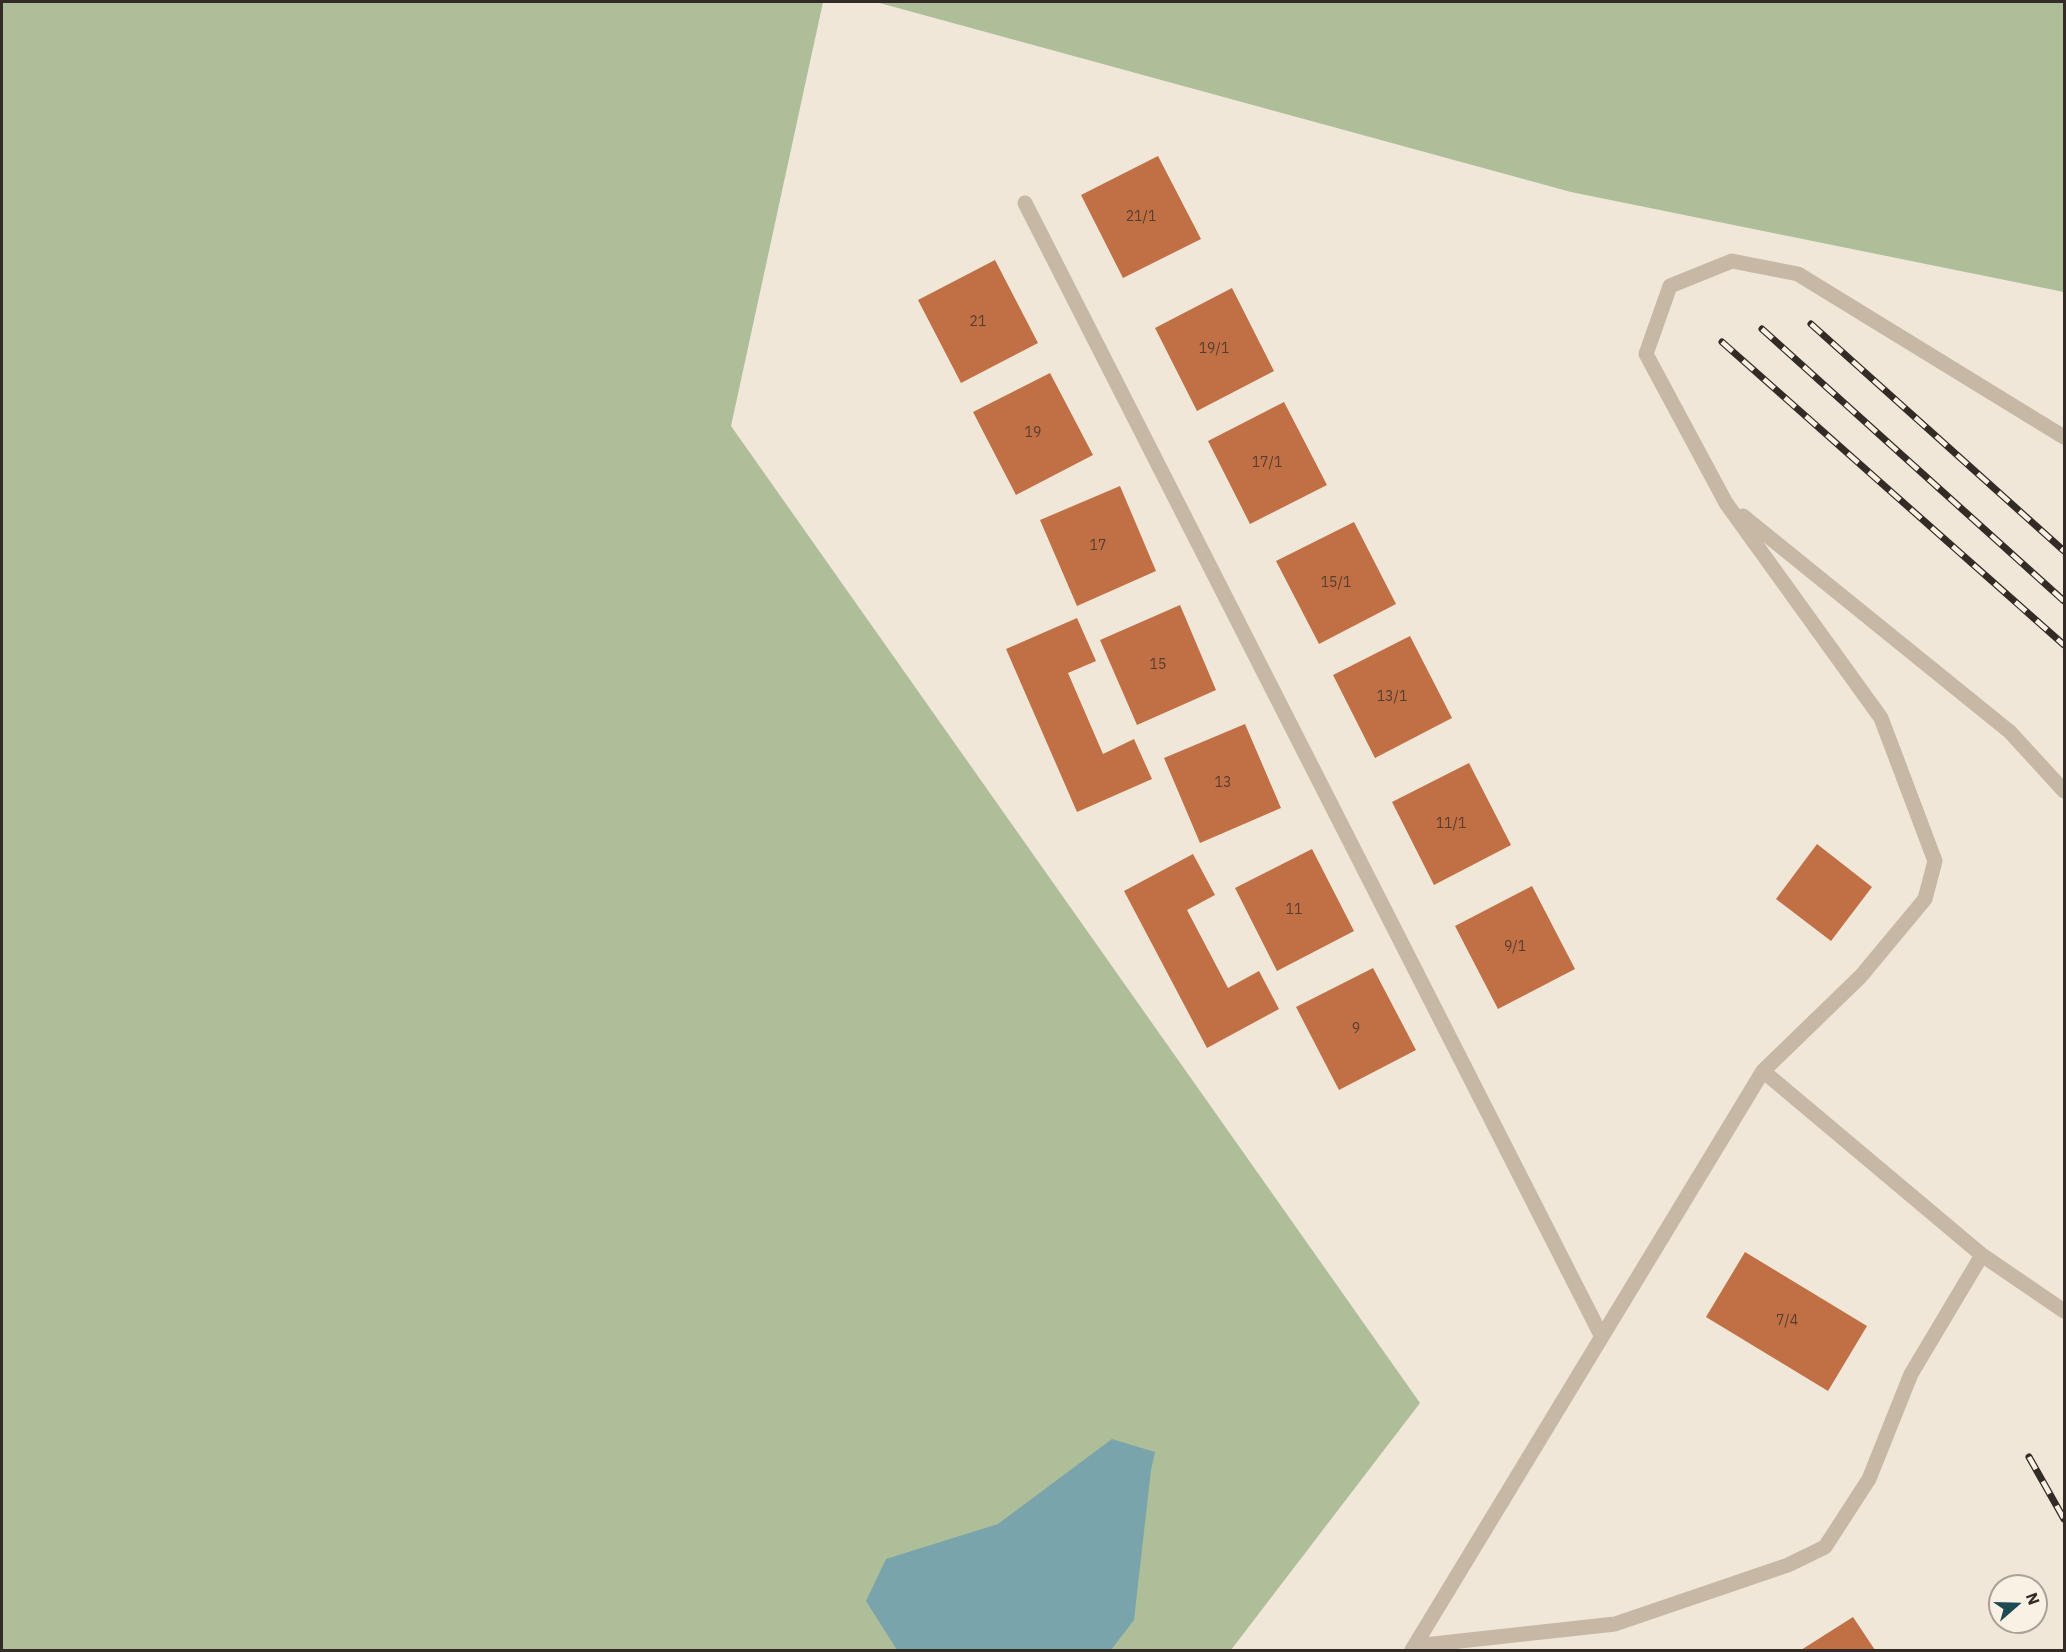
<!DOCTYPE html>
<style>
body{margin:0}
#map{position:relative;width:2066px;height:1652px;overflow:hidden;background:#f0e7d9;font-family:"IBM Plex Sans",sans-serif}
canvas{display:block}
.frame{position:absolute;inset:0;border:3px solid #332c26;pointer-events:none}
.north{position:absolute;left:1988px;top:1574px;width:60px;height:60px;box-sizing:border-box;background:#f8f1e4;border:2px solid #a9a298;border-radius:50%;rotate:70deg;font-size:16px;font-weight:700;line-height:24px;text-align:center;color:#332c26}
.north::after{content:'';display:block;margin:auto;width:21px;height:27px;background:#1e4a53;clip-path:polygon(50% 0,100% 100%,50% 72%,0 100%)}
</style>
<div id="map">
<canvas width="2066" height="1652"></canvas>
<div class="frame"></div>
<div class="north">N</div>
</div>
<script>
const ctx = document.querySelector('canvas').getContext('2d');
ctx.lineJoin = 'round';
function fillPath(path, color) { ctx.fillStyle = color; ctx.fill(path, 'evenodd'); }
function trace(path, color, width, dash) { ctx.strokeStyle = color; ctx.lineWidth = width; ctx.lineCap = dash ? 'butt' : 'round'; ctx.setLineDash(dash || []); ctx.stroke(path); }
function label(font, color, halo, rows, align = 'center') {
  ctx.font = font + ' "IBM Plex Sans",sans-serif'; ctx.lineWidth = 4.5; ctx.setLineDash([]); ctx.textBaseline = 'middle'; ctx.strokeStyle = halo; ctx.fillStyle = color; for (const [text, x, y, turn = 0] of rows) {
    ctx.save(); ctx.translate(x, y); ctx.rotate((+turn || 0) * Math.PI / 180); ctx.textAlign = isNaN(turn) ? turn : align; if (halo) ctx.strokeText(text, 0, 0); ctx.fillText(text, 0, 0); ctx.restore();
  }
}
fillPath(new Path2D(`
 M2,2H823L731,426L1420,1403L1231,1650H2Z
 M876,2H2064V292L1571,192Z`), '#aebe99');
fillPath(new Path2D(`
 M1112,1439L1155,1452L1151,1470L1134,1620L1111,1650H897L866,1601L886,1559L998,1524Z`), '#79a4ac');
fillPath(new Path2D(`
 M1158,156L1201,239L1123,278L1081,195Z
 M995,260L1038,343L961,383L918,300Z
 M1232,288L1274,371L1197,411L1155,328Z
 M1050,373L1093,455L1016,495L973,412Z
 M1284,402L1327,485L1250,524L1208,441Z
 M1120,486L1156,571L1077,606L1040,520Z
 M1354,522L1396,604L1319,644L1276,561Z
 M1180,605L1216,690L1137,725L1100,640Z
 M1077,618L1096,661L1068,673L1103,754L1134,739L1152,779L1077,812L1006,649Z
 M1410,636L1452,718L1375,758L1333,675Z
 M1245,724L1281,808L1200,843L1164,758Z
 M1469,763L1511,845L1434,885L1392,802Z
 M1817,844L1872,887L1831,941L1776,899Z
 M1312,849L1354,931L1277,971L1235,888Z
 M1193,854L1215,895L1187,910L1228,988L1259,971L1279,1009L1207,1048L1124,891Z
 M1532,886L1575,969L1498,1009L1455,926Z
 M1373,968L1416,1050L1339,1090L1296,1007Z
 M1745,1252L1867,1326L1828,1391L1706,1317Z
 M1853,1617L1875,1650H1801Z`), '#c17045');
trace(new Path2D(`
 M1025,203L1602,1337
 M1743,516L2010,732L2064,791
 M1763,1071L1982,1255L2064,1311
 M1415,1646L1615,1624L1788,1565L1825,1547L1869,1479L1911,1374L1982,1255
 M1412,1650L1763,1071L1861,976L1925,899L1935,861L1881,718L1726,503L1646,354L1670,286L1732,261L1798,274L2064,437`), '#c7b8a5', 15);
const rail = new Path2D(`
 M1811,324L2064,551
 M1762,329L2064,601
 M1722,342L2064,645
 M2029,1457L2064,1519`);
trace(rail, '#332c26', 7);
trace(rail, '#f8f1e4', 4.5, [14]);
label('14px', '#563d2e', null, [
 ["21/1",1141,217],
 ["21",978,322],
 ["19/1",1214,349],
 ["19",1033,433],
 ["17/1",1267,463],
 ["17",1098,546],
 ["15/1",1336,583],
 ["15",1158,665],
 ["13/1",1392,697],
 ["13",1223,783],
 ["11/1",1451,824],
 ["11",1294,910],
 ["9/1",1515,947],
 ["9",1356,1029],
 ["7/4",1787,1321]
]);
</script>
